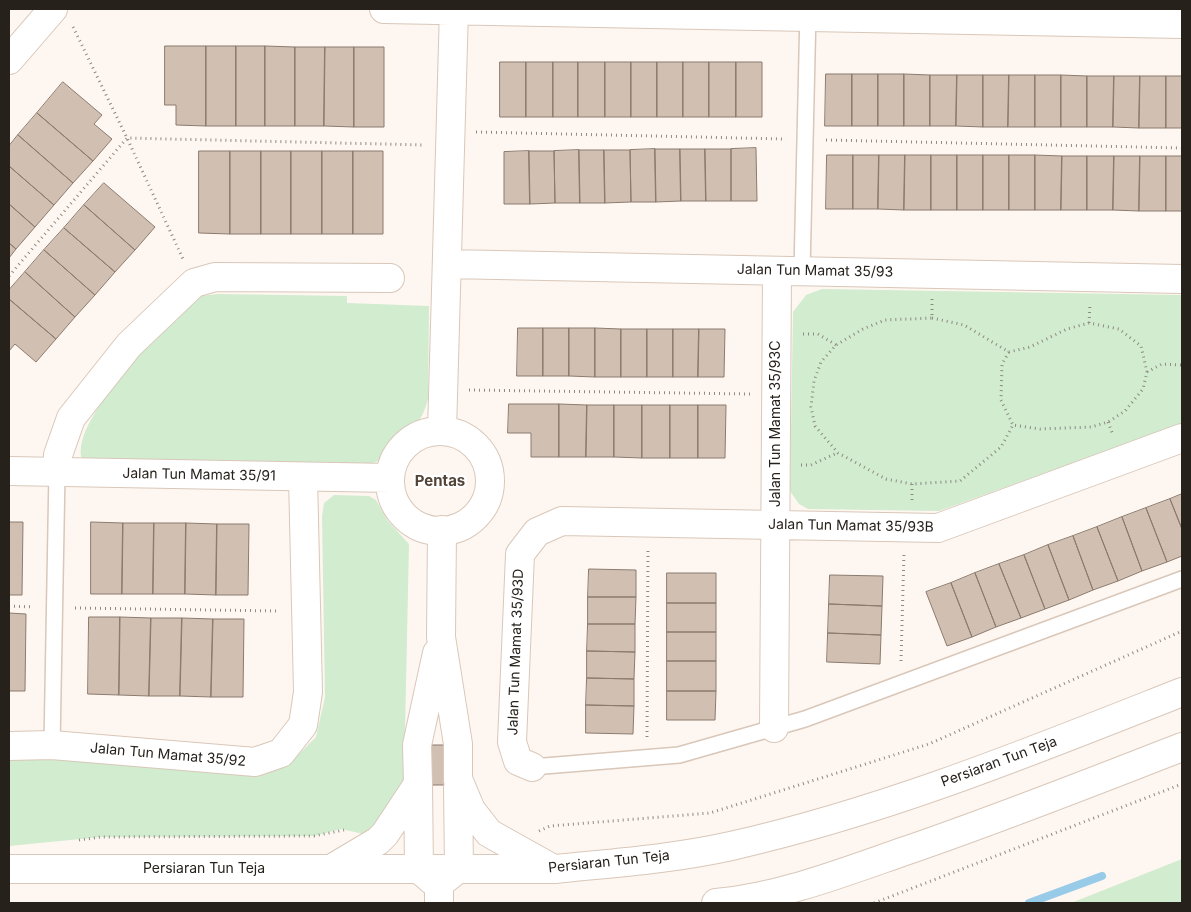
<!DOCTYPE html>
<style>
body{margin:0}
#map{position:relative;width:1191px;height:912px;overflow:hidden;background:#fef7f1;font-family:Inter,sans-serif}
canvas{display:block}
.frame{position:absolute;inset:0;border:10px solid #27211b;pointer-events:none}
</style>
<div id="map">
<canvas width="1191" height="912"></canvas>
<div class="frame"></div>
</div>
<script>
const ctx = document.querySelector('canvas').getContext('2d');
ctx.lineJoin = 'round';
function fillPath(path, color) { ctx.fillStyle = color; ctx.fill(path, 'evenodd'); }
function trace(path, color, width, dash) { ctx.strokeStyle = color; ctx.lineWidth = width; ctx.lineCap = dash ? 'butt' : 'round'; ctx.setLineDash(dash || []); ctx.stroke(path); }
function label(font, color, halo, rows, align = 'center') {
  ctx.font = font + ' Inter,sans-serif'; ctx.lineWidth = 4.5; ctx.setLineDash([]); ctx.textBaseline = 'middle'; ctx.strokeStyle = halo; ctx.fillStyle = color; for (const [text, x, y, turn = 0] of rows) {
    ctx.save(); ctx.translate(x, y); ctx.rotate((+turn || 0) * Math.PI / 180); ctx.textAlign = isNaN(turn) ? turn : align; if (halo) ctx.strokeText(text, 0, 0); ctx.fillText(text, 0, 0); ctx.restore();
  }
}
fillPath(new Path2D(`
 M822,289L1182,295V424L939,511L808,509L799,504L790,491L793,312L806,295Z
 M218,294L347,296V303L429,306L428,399C420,428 414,421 398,440C386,454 388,457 369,465L82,459C70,421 160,333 186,304L199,296Z
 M334,495L369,496L376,500L388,521L409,544L404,779L368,835L341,829L314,836L101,837L9,846V760L53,759L256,773L291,762L316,737L325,697L322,516L324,503Z
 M1182,859V903H1071Z`), '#d1eccf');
trace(new Path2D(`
 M1029,903L1102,876`), '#98cbe8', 8);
const building = new Path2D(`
 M165,46H206V126L176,125V105H165Z
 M206,46H236V126H206Z
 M236,46H265V126H236Z
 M265,46L295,47V126H265Z
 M295,47H325L324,126H295Z
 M325,47H354V127L324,126Z
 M354,47H384V127H354Z
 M500,62H526V117H500Z
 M526,62H553V117H526Z
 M553,62H578V117H553Z
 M578,62H605V117H578Z
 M605,62H631V117H605Z
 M631,62H657V117H631Z
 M657,62H683V117H657Z
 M683,62H709V117H683Z
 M709,62H736V117H709Z
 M736,62H762V117H736Z
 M826,74H852V126H825Z
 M852,74H878V126H852Z
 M878,74H904V126H878Z
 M904,74L930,75V126H904Z
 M930,75H957L956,126H930Z
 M957,75H983V127L956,126Z
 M983,75H1009L1008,127H983Z
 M1009,75H1035V127H1008Z
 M1035,75H1061V127H1035Z
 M1061,75L1087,76V127H1061Z
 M1087,76H1114L1113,127H1087Z
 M1114,76H1140L1139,128L1113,127Z
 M1140,76H1166V128H1139Z
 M1166,76H1182V128H1166Z
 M63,82L102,115L94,124L112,139L93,161L37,113Z
 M37,113L93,161L73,183L18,135Z
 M18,135L73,183L54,205L9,166V146Z
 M756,148L757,201H731V149Z
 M655,149H680L681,201L656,202Z
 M655,149L656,202H631L630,150Z
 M680,149H705L706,201H681Z
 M705,149H731V201H706Z
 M579,150H604L605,203H580Z
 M579,150L580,203H555L554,151Z
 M604,150H630L631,202L605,203Z
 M199,151H230V234L199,233Z
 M230,151H261V234H230Z
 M261,151H291V234H261Z
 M291,151H322V234H291Z
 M322,151H353V234H322Z
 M353,151H383V234H353Z
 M529,151H554L555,203L530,204Z
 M529,151L530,204H504V152Z
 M827,155H853V209H826Z
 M853,155H879L878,209H853Z
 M879,155H905L904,210L878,209Z
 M905,155H931V210H904Z
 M931,155H957V210H931Z
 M957,155H983V210H957Z
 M983,155H1009V210H983Z
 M1009,155H1035V210H1009Z
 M1035,155L1062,156L1061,210H1035Z
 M1062,156H1087V210H1061Z
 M1087,156H1114L1113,210H1087Z
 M1114,156H1140L1139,211L1113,210Z
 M1140,156H1166V211H1139Z
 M1166,156H1182V211H1166Z
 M9,166L54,205L35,227L9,204Z
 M104,183L155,227L135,250L84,205Z
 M9,204L35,227L16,249L9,243Z
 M84,205L135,250L115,272L64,228Z
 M64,228L115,272L95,295L44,250Z
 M9,243L16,249L9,258Z
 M44,250L95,295L75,317L25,272Z
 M25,272L75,317L56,339L9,299V290Z
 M9,299L56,339L36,362L15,344L9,351Z
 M518,328H543V376H517Z
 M543,328H569V376H543Z
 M569,328H595V377L569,376Z
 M595,328L621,329V377H595Z
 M621,329H647V377H621Z
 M647,329H673V377H647Z
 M673,329H699L698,377H673Z
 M699,329H725L724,377H698Z
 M509,404H559V457H531V433H508Z
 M559,404L587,405L586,457H559Z
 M587,405H614V457H586Z
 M614,405H642V458L614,457Z
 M642,405H670V458H642Z
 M670,405H698V458H670Z
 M698,405H726L725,458H698Z
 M1182,494V529L1170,499Z
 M1170,499L1182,529V556L1167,562L1146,508Z
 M1146,508L1167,562L1142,571L1122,517Z
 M1122,517L1142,571L1118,581L1097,527Z
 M9,522H23L22,595H9Z
 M91,522L123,523L122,594H91Z
 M123,523H154L153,594H122Z
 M154,523H186L185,594H153Z
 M186,523L217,524L216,595L185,594Z
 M217,524H249L248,595H216Z
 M1097,527L1118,581L1093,590L1073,536Z
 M1073,536L1093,590L1069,600L1048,545Z
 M1048,545L1069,600L1045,609L1024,555Z
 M1024,555L1045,609L1021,618L999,564Z
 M999,564L1021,618L996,627L975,573Z
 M589,569L636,570V597H588Z
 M667,573H716V603H667Z
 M975,573L996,627L972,637L951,583Z
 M830,575L883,576L882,606L829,604Z
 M951,583L972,637L947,646L926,592Z
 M588,597H636L635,624H588Z
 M667,603H716V632H667Z
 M829,604L882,606L881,635L828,633Z
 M9,613L26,614L25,691H9Z
 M89,617H120L119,695L88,694Z
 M120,617L151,618L149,696L119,695Z
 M151,618H182L180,696H149Z
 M182,618L213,619L211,697L180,696Z
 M213,619H244L243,697H211Z
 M588,624H635V652L587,651Z
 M667,632H716V661H667Z
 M828,633L881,635L880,664L827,662Z
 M587,651L635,652L634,679L587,678Z
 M667,661H716V691H667Z
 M587,678L634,679V706L586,705Z
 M667,691H716L715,720H667Z
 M586,705L634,706L633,734L586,733Z
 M427,745H447L448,785H427Z`);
fillPath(building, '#d1bfb1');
trace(building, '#8b7b6e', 1);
const lane = new Path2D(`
 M802,271L808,11
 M52,745L57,472
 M532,767L679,755L805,719L1182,579`);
const street = new Path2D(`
 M384,9L1182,24
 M9,60L53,9
 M448,264L1182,279
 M442,431L454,9
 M390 481a50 50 0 1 1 100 0a50 50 0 1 1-100 0Z
 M9,471L390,478
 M57,472L58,455L71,418L129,345L194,283L215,277L390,278
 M442,530L441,637L458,744V779
 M774,728L777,271
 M9,746L52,745L255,762L281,753L303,725L308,692L303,477
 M532,767L518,761L512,742L520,554L537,532L562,521L938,528L1182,438
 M418,784L417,745L437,653`);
const primary = new Path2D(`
 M458,779L471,810L489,833L548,866
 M418,784L419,869L433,881
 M9,869H555C613,863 673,859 731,846C886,811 1035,750 1182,692
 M331,869L378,841L385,834L418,784
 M444,880L459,868L458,788
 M439,885V903
 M716,903C780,897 842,873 902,852C996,820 1089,783 1182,747`);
trace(lane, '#d9c7b9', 18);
trace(street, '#d9c7b9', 30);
trace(primary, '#d9c7b9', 30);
trace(new Path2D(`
 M73,27L127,138L183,259
 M476,132L785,139
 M826,140L1182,148
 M9,276L127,138L425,145
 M932,299V318
 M932,318L964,325L1009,352L1030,347L1067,329L1089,323L1119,329L1141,346L1147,372L1143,389L1125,411L1108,422L1091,427L1040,429L1013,425L1001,447L960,481L912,484L886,479L838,453L815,426L811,407L814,381L821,362L836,345L863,329L885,320Z
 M1089,323L1090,304
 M803,334H818L836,345
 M1009,352L1002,364L1001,400L1013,425
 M1147,372L1162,364L1182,365
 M469,390L750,394
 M1108,422L1113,435
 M801,465H811L837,453
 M912,484V500
 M9,606L34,607
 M75,608L279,611
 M901,661L904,552
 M647,737L648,548
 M539,831L550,826L710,813L929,744L1182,631
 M79,840L101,837L314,836L344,830
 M874,903L1182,784`), '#8f8983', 3, [1, 4]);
trace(lane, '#fff', 15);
trace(street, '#fff', 28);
trace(primary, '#fff', 28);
label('14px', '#27211b', '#fff', [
 ["Jalan Tun Mamat 35/93",815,271,1],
 ["Jalan Tun Mamat 35/93C",776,424,-90],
 ["Jalan Tun Mamat 35/91",199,475,1],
 ["Jalan Tun Mamat 35/93B",851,526,1],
 ["Jalan Tun Mamat 35/93D",516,652,-88],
 ["Jalan Tun Mamat 35/92",168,755,5],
 ["Persiaran Tun Teja",999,762,-20],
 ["Persiaran Tun Teja",609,862,-6],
 ["Persiaran Tun Teja",204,869]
]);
label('bold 15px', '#534438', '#fff', [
 ["Pentas",440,481]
]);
</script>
